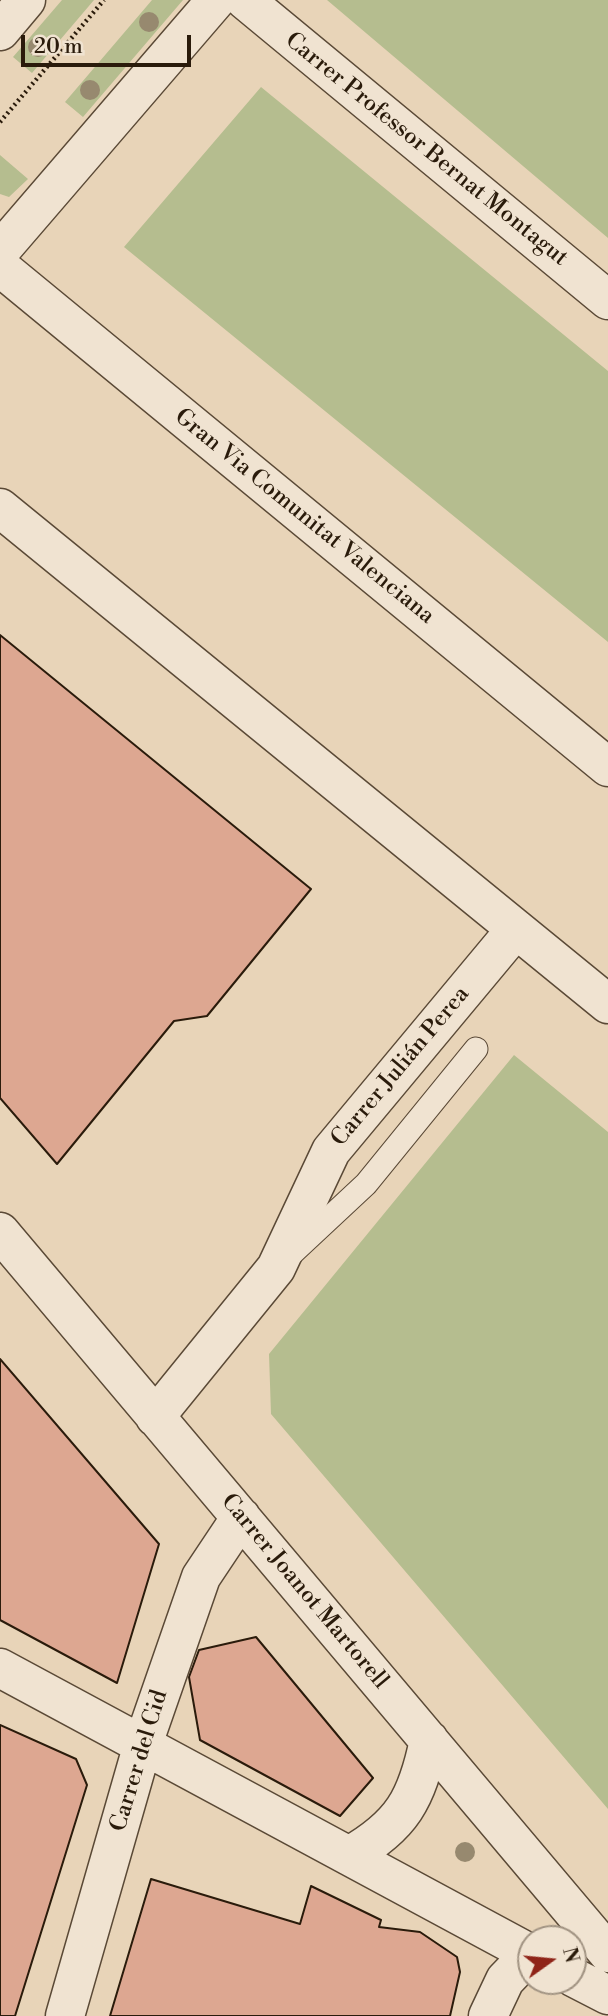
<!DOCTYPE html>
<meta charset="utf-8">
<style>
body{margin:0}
#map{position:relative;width:608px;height:2016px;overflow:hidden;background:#e8d4b8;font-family:"Libre Bodoni",serif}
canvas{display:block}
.north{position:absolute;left:517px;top:1925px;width:70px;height:70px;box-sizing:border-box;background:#f0e3d1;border:2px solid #a19382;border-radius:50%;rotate:75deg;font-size:19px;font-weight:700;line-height:28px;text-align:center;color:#2a1b0b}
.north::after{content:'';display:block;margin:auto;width:24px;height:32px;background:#8f2418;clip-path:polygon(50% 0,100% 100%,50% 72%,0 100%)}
.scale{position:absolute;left:21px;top:35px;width:170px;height:32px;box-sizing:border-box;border:4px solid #2a1b0b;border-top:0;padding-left:9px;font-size:21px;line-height:24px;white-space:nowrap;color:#2a1b0b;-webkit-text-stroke:5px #f0e3d1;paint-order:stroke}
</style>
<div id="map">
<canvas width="608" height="2016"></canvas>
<div class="north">N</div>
<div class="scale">20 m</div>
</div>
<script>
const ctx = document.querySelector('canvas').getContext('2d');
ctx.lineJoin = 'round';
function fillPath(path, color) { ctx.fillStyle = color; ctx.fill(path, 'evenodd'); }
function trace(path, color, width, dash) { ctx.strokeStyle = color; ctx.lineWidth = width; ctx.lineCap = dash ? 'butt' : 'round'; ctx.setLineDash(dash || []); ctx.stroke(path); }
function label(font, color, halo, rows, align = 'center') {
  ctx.font = font + ' "Libre Bodoni",serif'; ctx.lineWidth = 7; ctx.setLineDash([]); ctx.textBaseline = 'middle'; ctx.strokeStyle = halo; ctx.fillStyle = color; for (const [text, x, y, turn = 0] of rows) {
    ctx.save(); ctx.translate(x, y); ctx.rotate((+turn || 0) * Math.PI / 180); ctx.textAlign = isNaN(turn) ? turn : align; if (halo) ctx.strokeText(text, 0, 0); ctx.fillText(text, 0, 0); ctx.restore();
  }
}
fillPath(new Path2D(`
 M62,0H94L32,73L13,57Z
 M152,0H183L83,117L65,102Z
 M327,0H608V238Z
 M261,87L608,371V642L124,247Z
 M0,155L28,179L9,197L0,194Z
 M514,1055L608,1132V1809L271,1414L269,1354Z`), '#b5bd8f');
const building = new Path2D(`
 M0,635L311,889L207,1016L174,1021L57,1164L0,1098Z
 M0,1359L159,1544L117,1683L0,1620Z
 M256,1637L373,1778L340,1816L200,1740L189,1677L199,1650Z
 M0,1725L76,1759L87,1785L15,2016H0Z
 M151,1879L300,1924L311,1886L381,1920L379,1927L420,1932L457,1957L460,1972L450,2016H110Z`);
fillPath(building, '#dda791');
trace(building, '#2a1b0b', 2);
const service = new Path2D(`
 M291,1254L366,1184L476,1049`);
const minor = new Path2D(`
 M245,0L608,300
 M0,31L26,0
 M0,251L216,0
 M0,267L608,767
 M0,508L608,1004
 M0,1232L608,1953
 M155,1417L276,1268L331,1151L516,929
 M0,1668L531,1954
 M349,1856C402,1826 417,1799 429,1740
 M573,1977L608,1995
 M65,2016L143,1744L201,1577L241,1517
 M488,2016L505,1980L530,1954`);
trace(service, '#5a4936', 25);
trace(minor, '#5a4936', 41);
trace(new Path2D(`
 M0,122L104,0`), '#2a1b0b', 4.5, [2, 3.5]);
trace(service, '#f0e3d1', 23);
trace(minor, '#f0e3d1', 38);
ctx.fillStyle = '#97896f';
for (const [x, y] of [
 [149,22],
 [38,47],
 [90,90],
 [465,1852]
]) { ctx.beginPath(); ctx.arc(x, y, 10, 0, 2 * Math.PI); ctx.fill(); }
label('23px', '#2a1b0b', '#f0e3d1', [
 ["Carrer Professor Bernat Montagut",426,150,39],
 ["Gran Via Comunitat Valenciana",304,517,39],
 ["Carrer Julián Perea",401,1067,-50],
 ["Carrer Joanot Martorell",304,1592,50],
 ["Carrer del Cid",140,1761,-73]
]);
</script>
